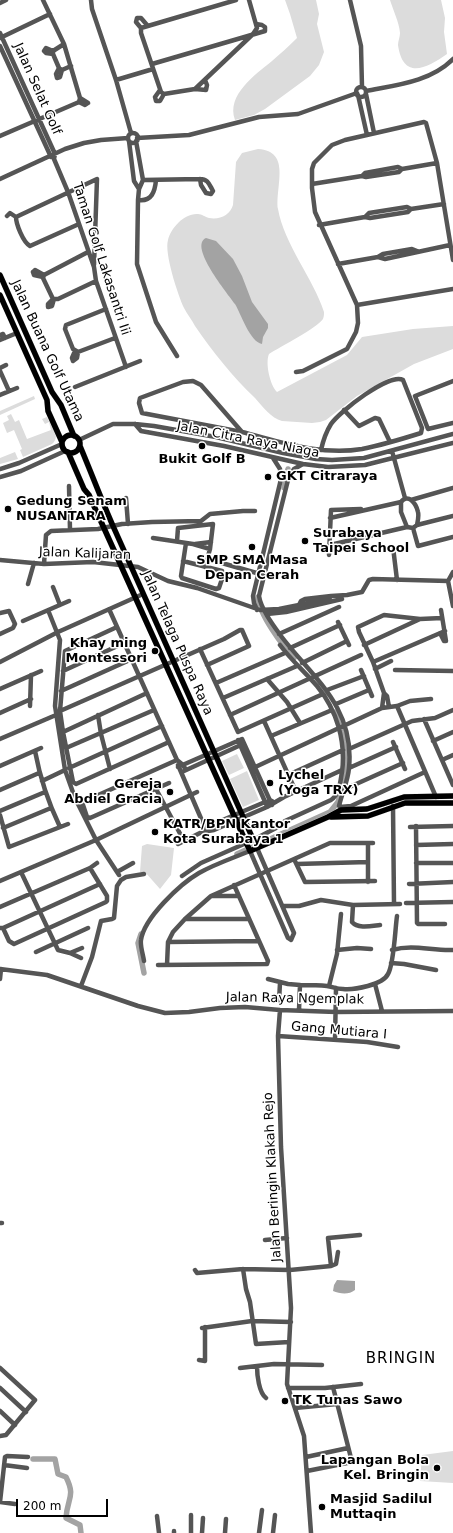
<!DOCTYPE html>
<style>
body{margin:0}
#map{position:relative;width:453px;height:1533px;overflow:hidden;background:#fff;font-family:"DejaVu Sans",sans-serif}
canvas{display:block}
.scale{position:absolute;left:16px;top:1499px;width:92px;height:18px;box-sizing:border-box;border:2px solid #000;border-top:0;padding-left:5px;font-size:12px;line-height:14px;white-space:nowrap;color:#000;-webkit-text-stroke:3px #fff;paint-order:stroke}
</style>
<div id="map">
<canvas width="453" height="1533"></canvas>
<div class="scale">200 m</div>
</div>
<script>
const ctx = document.querySelector('canvas').getContext('2d');
ctx.lineJoin = 'round';
function fillPath(path, color) { ctx.fillStyle = color; ctx.fill(path, 'evenodd'); }
function trace(path, color, width, dash) { ctx.strokeStyle = color; ctx.lineWidth = width; ctx.lineCap = dash ? 'butt' : 'round'; ctx.setLineDash(dash || []); ctx.stroke(path); }
function label(font, color, halo, rows, align = 'center') {
  ctx.font = font + ' "DejaVu Sans",sans-serif'; ctx.lineWidth = 3; ctx.setLineDash([]); ctx.textBaseline = 'middle'; ctx.strokeStyle = halo; ctx.fillStyle = color; for (const [text, x, y, turn = 0] of rows) {
    ctx.save(); ctx.translate(x, y); ctx.rotate((+turn || 0) * Math.PI / 180); ctx.textAlign = isNaN(turn) ? turn : align; if (halo) ctx.strokeText(text, 0, 0); ctx.fillText(text, 0, 0); ctx.restore();
  }
}
fillPath(new Path2D(`
 M285,0H316L319,14L317,24L324,52L319,65L310,76L265,109L254,115L235,120C226,95 255,75 272,61C280,54 289,46 297,38L290,14Z
 M390,0H441L445,18L444,32L447,54C426,69 403,80 398,45C398,41 400,37 400,33C399,22 393,10 390,0Z
 M258,149C292,151 275,187 278,209C284,244 313,278 324,312C324,315 324,316 323,319C317,328 280,347 269,354C265,363 270,385 277,392L347,355L362,337L413,329L453,326V349L414,364L357,396L326,420L320,422L312,423L282,421C271,418 263,407 255,398C232,376 213,352 195,326C192,320 187,314 184,308C178,295 164,253 168,240C171,228 184,213 198,214C202,214 205,217 209,218C220,220 230,215 233,205L236,162L242,153Z
 M34,396L35,399L0,415V411Z
 M11,414L15,422L19,420L27,439L51,430L49,422L45,424L42,419L47,417C50,425 62,436 52,444L23,457L20,450L22,449L14,430L7,433L3,423L9,420L7,416Z
 M15,452L18,459L0,464V458Z
 M237,754L244,768L229,775L222,761Z
 M247,771L259,800L243,807L230,779Z
 M147,844L174,848L171,875L160,889L145,872H140L142,846Z
 M453,1451V1483L420,1481L422,1455Z`), '#dcdcdc');
fillPath(new Path2D(`
 M206,238L216,241L233,259L242,276L252,302L268,324V328L263,337L262,344C250,342 241,314 235,304C228,294 188,246 206,238Z
 M337,1280L355,1281V1290C349,1295 340,1294 333,1291L334,1285Z`), '#a3a3a3');
trace(new Path2D(`
 M284,488L288,469
 M258,597C259,614 282,645 294,658
 M237,854L330,812L338,802L346,773V750L341,725L335,712
 M141,934L138,943L144,973
 M33,1459H55L58,1474L66,1477C76,1497 67,1498 66,1518L80,1525L81,1533`), '#a3a3a3', 5.5);
const major = new Path2D(`
 M0,275L52,392L61,405L74,436
 M0,295L47,400L48,411L62,442
 M62 444a9 9 0 1 1 18 0a9 9 0 1 1-18 0Z
 M80,446C91,472 101,499 113,526L257,848
 M68,452L84,489L89,495L250,851L328,817L341,810L367,809L404,797L453,796
 M331,817L368,816L405,803H453`);
trace(major, '#dbdbdb', 6);
trace(new Path2D(`
 M91,0L92,9L116,80L131,133
 M236,0L141,28V33L161,92L164,94L195,89L253,34L257,28L249,0
 M350,0L361,46L362,87
 M0,3L6,0
 M141,28L136,22L137,18H141L147,25
 M0,33L55,154L54,159L68,192L94,267L96,281L126,367
 M0,38L50,14
 M64,44L53,51V54L59,68L62,70L71,66
 M0,46L51,157
 M53,54L46,53L44,51L46,48L53,51
 M152,64L265,31V27L262,25L256,24
 M59,68L56,74L57,78L60,77L62,70
 M116,80L153,69
 M356 92a5 5 0 1 1 10 0a5 5 0 1 1-10 0Z
 M195,89L206,90L207,85L205,80
 M160,90L155,97L156,101H160L164,94
 M366,91C396,85 430,82 453,59
 M366,94L374,133
 M358,95L367,135
 M79,102L85,105L88,103L80,98
 M128 138a5 5 0 1 1 10 0a5 5 0 1 1-10 0Z
 M0,136L79,102L80,98L64,44L43,0
 M137,138L189,135L259,117L298,114L357,93
 M129,141L134,181L139,189
 M136,141L143,180L139,189L138,200L137,264L156,322L177,356
 M362,176L365,173L398,167L402,169
 M0,179L65,149L84,143L101,140L128,138
 M143,180L200,179C208,179 209,184 213,191L211,194L206,193L201,185L200,179
 M312,184L362,176L366,177L399,172L402,169L437,163
 M138,200C152,202 155,191 156,180
 M7,216L10,213L16,217C16,224 23,242 30,246L79,224
 M16,217L97,179L94,265
 M365,217L369,213L407,207L411,209L444,204
 M319,225L365,217L370,218L408,212L411,209
 M378,257L383,254L412,249L417,251
 M338,264L378,257L385,259L450,245
 M33,272L35,270L44,275
 M33,272L34,275L43,277
 M53,299L43,278L44,275L88,252
 M53,299H58L96,281
 M53,299L48,304V307L52,306L54,299
 M357,305L453,289
 M106,309L66,325L65,329L73,349L78,352L115,338
 M0,335L3,334L5,338
 M0,340L17,333
 M75,351L72,358L73,361L77,358L78,352
 M0,368L6,365
 M0,371L9,391
 M296,372L303,371L347,349L356,332L358,323L357,305L315,212L312,188V169L314,163L332,145L345,140L424,122L426,123L437,163L453,260
 M193,381L201,385L242,432L142,413L139,403L140,398L183,382Z
 M453,381L415,396L428,429L453,423
 M75,387L140,361
 M0,395L17,388
 M344,410L359,426L375,418L379,419L390,442
 M135,424L141,431L224,446L303,464L328,467L365,465L453,443
 M242,432C281,442 321,456 362,449C382,445 402,439 421,433L422,428L403,380C390,372 339,412 331,424C326,432 323,441 321,450
 M79,440L113,424H135L154,426L216,437L283,453L316,459L332,460L364,458L453,434
 M392,451L405,498
 M303,464L294,469L289,476L259,596C261,609 273,625 281,636C313,678 355,707 349,768C348,781 342,793 339,806L340,807L351,806L425,772
 M0,469L19,463L62,444
 M0,477L21,471L65,451
 M69,486L70,530
 M126,498L128,524
 M411,500L453,488
 M401,502V512L407,527
 M330,518L401,502C408,493 416,503 418,512C419,516 418,520 417,525
 M413,528L418,546L453,537
 M153,538L193,544L210,549
 M177,541L178,528L213,524L210,549L205,567
 M195,544L211,542
 M330,545L407,527L413,528L417,525L453,516
 M393,547L397,580
 M329,555L331,510L361,509
 M208,559L260,574
 M0,560L44,564L93,562L138,567L168,581L197,588L260,610L279,609L329,599L331,596L347,595L362,592L369,580L373,579L448,581
 M183,561L222,571L223,576L219,588L216,589L182,578L181,576L186,543
 M44,564L46,535L51,531L98,529L122,524L152,522L201,521L210,514L243,511H255
 M448,581L453,606
 M448,581L453,572
 M28,584L34,563
 M53,587L60,605
 M299,605L301,601L305,599L331,596
 M109,609L177,760L183,765L186,770
 M48,610L60,640L55,706L65,770L75,798L96,840L119,875
 M257,610L254,603L253,596L281,479L280,469L273,458
 M0,613L9,611L15,624L13,628L0,634
 M267,614L286,612L342,599
 M23,621L69,601
 M338,622L349,645
 M117,627L65,651L60,711L63,732L73,782L76,784L169,742
 M440,633L444,641H446L441,610
 M279,634L339,607
 M364,645L420,619L442,618
 M290,648L340,625
 M200,649L238,732L323,694
 M0,662L58,632L143,594
 M373,662L445,631
 M302,663L347,641
 M375,669L391,661
 M361,670L372,696
 M395,670L453,671
 M63,671L124,643
 M267,679L287,702L300,723
 M216,683L285,653
 M0,689L41,671
 M327,690L364,676
 M61,691L132,659
 M223,698L297,666
 M336,704L369,690
 M30,706L31,675
 M397,706L436,797
 M389,707L387,696L384,693L373,662L359,632L358,627L384,615L420,619
 M382,708L384,693
 M60,711L224,639L240,630H242L249,646L207,665
 M0,713L31,699
 M98,715L101,734L110,769
 M230,715L361,655
 M424,719L453,785
 M264,721L296,792
 M63,732L147,693
 M271,736L332,710
 M0,739L56,715
 M238,740L266,804
 M433,741L453,732
 M393,742L405,769
 M66,748L154,710
 M349,749L412,721L435,718L453,710
 M35,751C40,778 48,802 60,827
 M442,760L453,755
 M178,765L206,830
 M0,766L41,748
 M178,767L242,739L272,805
 M69,768L162,726
 M349,768L396,747
 M251,769L382,708L397,706L410,701L431,699
 M184,771L243,744
 M288,775L343,750
 M42,781L65,770
 M156,789L184,841
 M345,789L403,763
 M0,790L39,773
 M82,802L87,817L90,818L169,783
 M78,804L177,760
 M393,806L394,904
 M0,811L45,792
 M0,815L9,847L68,824
 M416,826L417,923L418,924H445
 M410,827L453,826
 M3,828L51,808
 M202,832L205,828L211,825L265,802L272,801
 M368,843V882
 M178,844L202,832L214,830L267,807L284,797L342,770
 M416,845L453,844
 M294,859L305,882L375,881
 M416,863H453
 M297,864L368,862
 M21,872L58,950L70,953L82,948
 M117,872L133,863
 M182,876L201,863L253,840L276,828L285,821L331,800C340,794 340,782 342,772C346,742 337,710 317,686C305,672 291,660 280,645
 M0,881L96,840L197,792
 M409,884L453,882
 M212,896H239
 M406,903L453,902
 M353,905L352,922C358,929 371,926 380,925
 M283,906H299L321,900L353,905L400,904
 M0,907L90,868L97,863
 M185,919H249
 M0,928H3L9,941L14,944L106,902L107,901V896L90,868
 M3,928L100,884
 M168,942L259,941
 M337,950L357,948L371,949
 M392,950C413,944 432,951 453,950
 M36,952L88,928
 M70,953L81,958
 M144,961C143,954 140,946 141,940C144,918 180,884 199,873C215,864 233,858 250,851L288,938L291,940L294,933L257,848
 M391,963L404,964L436,970
 M158,965L267,964L268,961L234,885
 M167,965L168,942L173,932L185,919L211,896L330,843H373
 M0,969L47,975L138,1006L165,1013L189,1012L220,1008L245,1007L280,1010L336,1012L453,1011
 M0,979L1,969
 M268,979L288,984L300,985
 M375,984L382,1011
 M81,986L92,957L101,921L112,919L114,918L117,886L121,880L126,877L144,874
 M329,986L337,954L341,914
 M279,1001L280,983
 M280,1010L278,1036L281,1147L291,1308L287,1384L304,1436L311,1533
 M299,1010L300,985C309,985 318,985 327,986C333,987 337,989 343,989C354,990 383,985 388,974C394,964 395,930 397,916
 M278,1036L367,1042L398,1047
 M335,1040L336,988
 M0,1223H2
 M265,1240L287,1238
 M331,1266L328,1238L360,1235
 M243,1269L246,1289L250,1302L256,1344L289,1342
 M195,1270L197,1273L243,1269L290,1270L331,1266L336,1264L338,1252
 M202,1328L252,1321L291,1322
 M199,1360L205,1361V1327
 M257,1366C257,1375 259,1393 266,1398
 M0,1368L35,1400L6,1435L0,1436
 M240,1368L274,1364L322,1365
 M0,1388L26,1412
 M288,1388H325L361,1384
 M295,1408L337,1404
 M0,1411L15,1425
 M306,1457L348,1448
 M4,1465L27,1468
 M307,1471L352,1462L333,1387
 M15,1504L0,1502L5,1457L7,1456L28,1457
 M157,1516L159,1533
 M174,1531V1533
 M191,1533V1515
 M202,1533L203,1518
 M225,1533L226,1519
 M259,1533L262,1510
 M273,1533L275,1515`), '#555', 4.5);
trace(major, '#000', 5.5);
for (const [x, y, r, color] of [
 [202,446,4,"#000"],
 [268,477,4,"#000"],
 [8,509,4,"#000"],
 [305,541,4,"#000"],
 [252,547,4,"#000"],
 [155,651,4,"#000"],
 [270,783,4,"#000"],
 [170,792,4,"#000"],
 [155,832,4,"#000"],
 [285,1401,4,"#000"],
 [437,1468,4,"#000"],
 [322,1507,4,"#000"]
]) { const dot = new Path2D(); dot.arc(x, y, r, 0, 2 * Math.PI); ctx.fillStyle = color; ctx.fill(dot); trace(dot, '#fff', 1.5); }
label('13px', '#000', '#fff', [
 ["Jalan Selat Golf",37,89,66],
 ["Taman Golf Lakasantri Iii",101,259,72],
 ["Jalan Buana Golf Utama",47,351,65],
 ["Jalan Citra Raya Niaga",248,440,11],
 ["Jalan Kalijaran",85,554,2],
 ["Jalan Telaga Puspa Raya",177,643,66],
 ["Jalan Raya Ngemplak",295,999,1],
 ["Gang Mutiara I",339,1031,5],
 ["Jalan Beringin Klakah Rejo",273,1177,-93]
]);
label('bold 13px', '#000', '#fff', [
 ["Bukit Golf B",202,460,"center"],
 ["GKT Citraraya",276,477],
 ["Gedung Senam",16,502],
 ["NUSANTARA",16,517],
 ["Surabaya",313,534],
 ["Taipei School",313,549],
 ["SMP SMA Masa",252,561,"center"],
 ["Depan Cerah",252,576,"center"],
 ["Khay ming",147,644,"right"],
 ["Montessori",147,659,"right"],
 ["Lychel",278,776],
 ["(Yoga TRX)",278,791],
 ["Gereja",162,785,"right"],
 ["Abdiel Gracia",162,800,"right"],
 ["KATR/BPN Kantor",163,825],
 ["Kota Surabaya 1",163,840],
 ["TK Tunas Sawo",293,1401],
 ["Lapangan Bola",429,1461,"right"],
 ["Kel. Bringin",429,1476,"right"],
 ["Masjid Sadilul",330,1500],
 ["Muttaqin",330,1515]
], 'left');
ctx.letterSpacing = '1px';
label('15px', '#000', '#fff', [
 ["BRINGIN",401,1359]
]);
ctx.letterSpacing = '0px';
</script>
